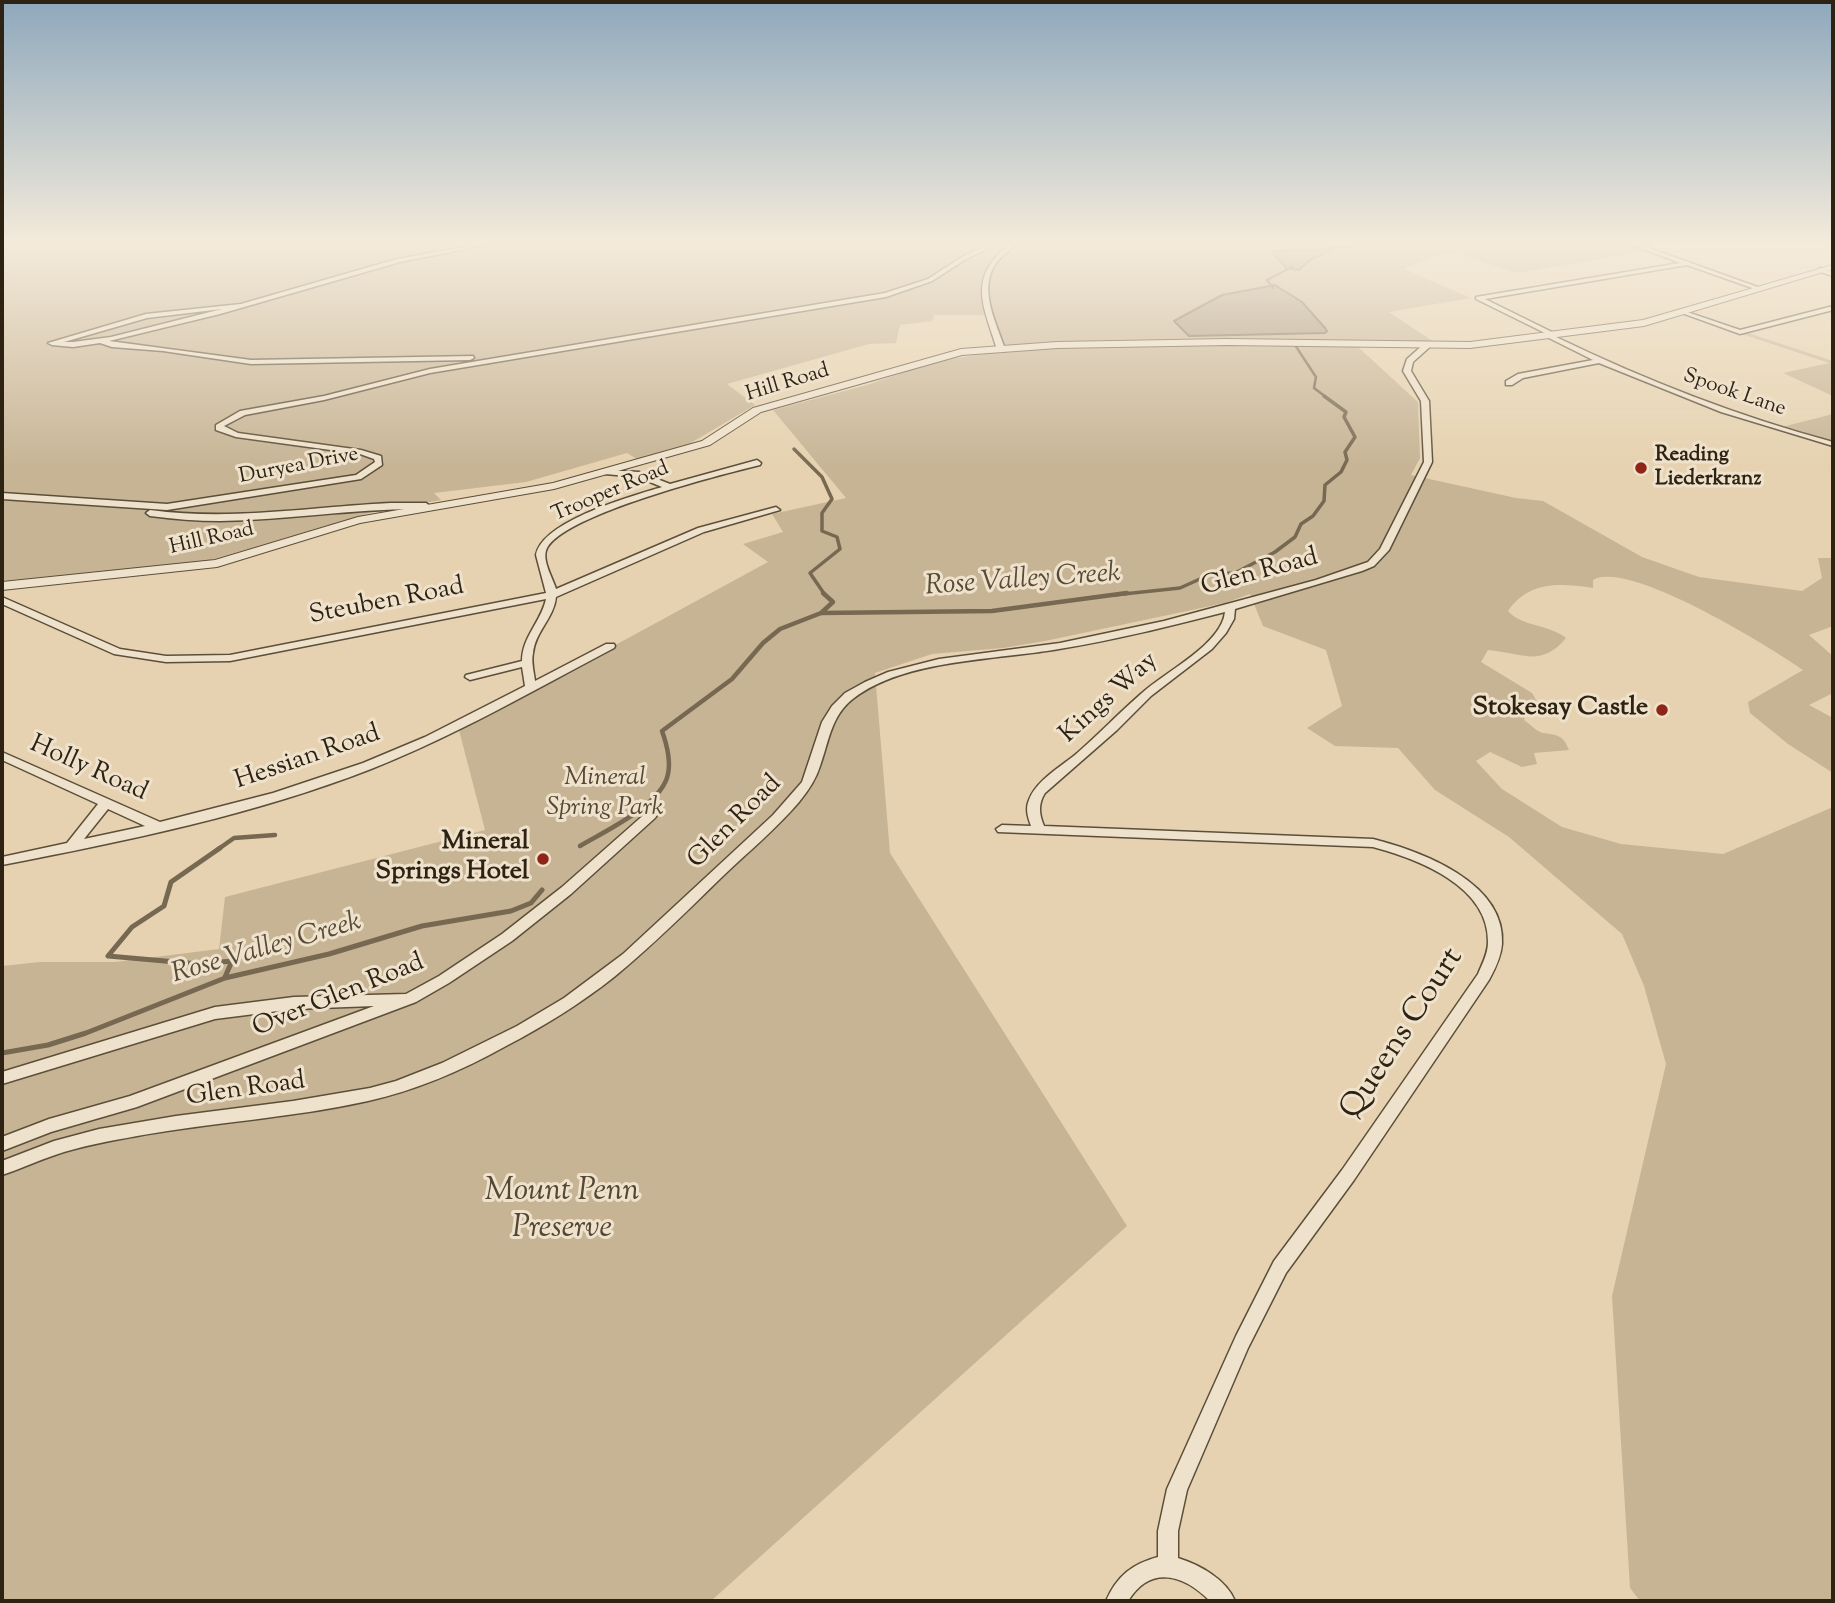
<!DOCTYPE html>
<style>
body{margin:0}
#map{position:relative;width:1835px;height:1603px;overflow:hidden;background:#e6d2b0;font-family:"Sorts Mill Goudy",serif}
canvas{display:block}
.frame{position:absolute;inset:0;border:4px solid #2e2313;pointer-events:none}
</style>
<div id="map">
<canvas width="1835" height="1603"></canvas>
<div class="frame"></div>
</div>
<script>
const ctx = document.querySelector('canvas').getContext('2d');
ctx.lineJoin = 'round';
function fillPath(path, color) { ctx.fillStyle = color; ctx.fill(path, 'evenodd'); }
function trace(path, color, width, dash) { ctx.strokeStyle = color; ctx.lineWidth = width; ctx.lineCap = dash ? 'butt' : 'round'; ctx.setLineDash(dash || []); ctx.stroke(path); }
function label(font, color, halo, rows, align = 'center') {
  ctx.font = font + ' "Sorts Mill Goudy",serif'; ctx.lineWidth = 6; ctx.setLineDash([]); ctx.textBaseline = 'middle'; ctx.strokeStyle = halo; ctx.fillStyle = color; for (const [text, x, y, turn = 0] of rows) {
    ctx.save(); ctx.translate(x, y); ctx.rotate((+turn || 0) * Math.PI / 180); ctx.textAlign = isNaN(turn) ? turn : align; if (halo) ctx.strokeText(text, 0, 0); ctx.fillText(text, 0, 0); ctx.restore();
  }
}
fillPath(new Path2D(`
 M2,244H1628L1648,251L1517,273L1457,254L1442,253L1404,269L1471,298L1389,312L1434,342L1356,341L1357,346L1418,402L1420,458L1411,475L1516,498L1543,501L1642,557L1699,577L1802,591L1822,578L1818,558H1833V626L1809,635L1833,656V693L1809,705L1833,718V773L1788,744L1750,713L1748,702L1803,670C1770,647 1628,559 1593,580V588C1559,583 1529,581 1508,611C1522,627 1549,624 1566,638C1541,668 1523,653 1488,650L1481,662L1532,693L1539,705L1527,710L1524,720C1530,724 1537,732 1543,733C1558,735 1563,735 1569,750L1534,753L1537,764L1522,767L1490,752L1476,761L1502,789L1562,827L1621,844L1723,854L1833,807V1601H1640L1630,1588L1612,1296L1666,1064L1644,986L1622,934L1509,837L1435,790L1398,748L1335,746L1307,728L1342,706L1326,650L1263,626L1250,594L1225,603L1045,641L1003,648L932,654L875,673L890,853L1127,1226L711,1601H2V966L40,962H115L219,949L225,897L485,830L459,730L768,562L743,544L783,532L772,514L846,498L773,410L867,385L940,360L1008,351L994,315H934L933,321L900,325L896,343L869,344L727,384L755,405L689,444L638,460L627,453L526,482L434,493L441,500L373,512L197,564L2,581Z
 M1748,333L1833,361V396L1783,373L1829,363L1742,334Z
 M1833,414V441L1782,427Z`), '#c7b495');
const water = new Path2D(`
 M1330,247L1335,248L1310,260L1299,270L1286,268L1272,251L1318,250Z
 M1275,285L1302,302L1325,328L1327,331L1325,333L1189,336L1174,321L1222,295Z`);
fillPath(water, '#a7967b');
trace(water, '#776851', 2);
trace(new Path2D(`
 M1330,249L1364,244
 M1273,288L1267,280L1292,267
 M1295,345L1316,377L1314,388L1326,397`), '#776851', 2.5);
trace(new Path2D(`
 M794,449L822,477L832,499L822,513V531L837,537L840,549L810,573L825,595
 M1114,595L1180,588L1211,574L1235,573L1275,552L1295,537L1301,524L1313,516L1324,501L1325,485L1341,472L1347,460L1345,452L1355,437L1344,417L1346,412L1324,396`), '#776851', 3.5);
trace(new Path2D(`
 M821,613L833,602L823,593
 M580,846C605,831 662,805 668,774C671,760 667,745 662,731L732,679L763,643L780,629L821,613L992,611L1127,593
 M217,850L234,838L275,835`), '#776851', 4.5);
trace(new Path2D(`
 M220,848L171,882L164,906L132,927L108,956L199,964L232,961L225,977
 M2,1053L48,1045L86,1033L225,978L329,954L422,926L511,911L531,903L542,890`), '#776851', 5);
const minor = new Path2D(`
 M481,244H491L400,262L220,314L109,341L251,360L473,356L474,358L470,360L251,364L163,351L112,347L100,343L73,347L52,345L48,343L146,314L241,304L397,259ZM222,309L111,337L73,342H64L147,318Z
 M990,244H997L966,259L932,281L886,297L430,373L324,400L245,415L224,426L238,433L361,450L381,456L382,465L361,479L167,510L2,499V493L167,504L356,475L375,462L374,459L360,454L236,437L216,430V425L240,411L324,396L430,369L885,293L928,279L962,257Z
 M1010,244H1016C1008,252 998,258 993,268C980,293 997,325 1005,349L1001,351L997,349C983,304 967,278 1010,244Z
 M1630,244H1638L1763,289L1758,290L1687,265L1485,299L1556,334V337C1645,380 1737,416 1833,442V446L1721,412L1599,363L1523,378L1512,385H1506V381L1518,374L1593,360L1547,337V334L1476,299V297L1680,263Z
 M1820,268L1833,272V276L1818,271Z
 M1833,306V310L1740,334L1682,313L1687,312L1740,330Z
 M1425,343L1432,345L1413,362L1411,371L1429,401L1432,462L1389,550L1374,566L1362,571L1235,609L1234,619L1226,633L1212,649L1151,696L1117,730L1045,793C1038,804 1039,814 1044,826L1373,839C1420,851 1506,882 1502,944C1501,957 1495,969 1489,980L1354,1180L1286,1273L1248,1348L1187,1490L1178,1531V1558C1200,1565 1226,1579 1235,1601H1210C1184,1575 1151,1564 1128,1601H1106C1117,1576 1132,1564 1158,1557V1531L1167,1489L1236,1336L1274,1261L1342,1170L1478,974C1482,964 1488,954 1488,942C1489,886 1418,859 1373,847L998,832L996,829L1002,825L1031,826C1028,817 1025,809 1029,800C1036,781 1060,767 1075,755C1098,735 1119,713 1142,693C1165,672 1222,644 1225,612C1170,626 1115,640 1059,649C997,660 905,659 854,698C831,715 829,741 820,766C816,779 808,791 799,802C776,829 748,852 723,876C687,911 652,946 614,977C580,1004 544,1026 506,1046C463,1070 417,1090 368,1101C292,1118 214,1122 137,1136C110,1141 81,1146 55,1155C37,1161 20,1169 2,1175V1161L54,1141L99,1129L176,1116L293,1101L370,1088L396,1081L442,1063L517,1026L564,998L623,954L773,815L802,782L822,722L832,706L845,693L865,682L888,672L939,659L1060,643L1164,621L1316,580L1368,562L1380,549L1424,462L1421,401L1403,371L1407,359Z
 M757,460L761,463L760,465C719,475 566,514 547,548C541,560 553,578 556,589L698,528L776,507L780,510L704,532L556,597C554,618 535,632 533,653C531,662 534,672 535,681L606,644H614L615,646L614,648C534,690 455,736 371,769C253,815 126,841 2,865V857L67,843L98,804L2,760V752L160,822L273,793L363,763L425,737L525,686L522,667L470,680L465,677L466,675L522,661C522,637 541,622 546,599L230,661L166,662L114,654L2,604V597L120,649L166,656L230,655L546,593L536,555C542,521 632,496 662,487L638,477L605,474V470L639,472L670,484ZM108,809L145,826L84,839Z
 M391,503H426L430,506L426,509C357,508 289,520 220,521C197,521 173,519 150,516L146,513L150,510C233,521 308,507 391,503Z
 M651,811L655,812L657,815L655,818L571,894L512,941L449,983L416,1002L137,1107L51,1132L2,1151V1137L49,1119L130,1096L374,1006L294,1009L215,1019L2,1084V1072L215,1007L294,997L406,994L439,976L502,934L562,887L647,812Z`);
const tertiary = new Path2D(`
 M1833,265V269L1644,326L1470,348L1227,345L1057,348L962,355L761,412L710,445L554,489L360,523L217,567L2,590V582L215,560L358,517L553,483L702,441L753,408L961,349L1057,342L1227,339L1470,342L1643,320Z`);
trace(minor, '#5c4f3a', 3);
trace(tertiary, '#5c4f3a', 2);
fillPath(minor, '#efe2cc');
fillPath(tertiary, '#efe2cc');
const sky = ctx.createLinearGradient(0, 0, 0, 468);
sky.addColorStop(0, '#8ea8bc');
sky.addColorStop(0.52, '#f4ebdb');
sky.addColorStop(1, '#f4ebdb00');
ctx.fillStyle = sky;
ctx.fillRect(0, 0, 1835, 468);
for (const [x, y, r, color] of [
 [1641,468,7,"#8f2418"],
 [1662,710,7,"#8f2418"],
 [543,859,7,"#8f2418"]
]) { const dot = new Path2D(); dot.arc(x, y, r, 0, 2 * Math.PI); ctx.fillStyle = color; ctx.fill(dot); trace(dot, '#efe2cc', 2.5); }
label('21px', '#2e2313', '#efe2cc', [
 ["Hill Road",788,384,-17],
 ["Spook Lane",1734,394,19],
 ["Duryea Drive",299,467,-11],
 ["Trooper Road",611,493,-23],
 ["Hill Road",212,540,-13]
]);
label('bold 21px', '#2e2313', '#efe2cc', [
 ["Reading",1655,456],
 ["Liederkranz",1655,480]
], 'left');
label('26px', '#2e2313', '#efe2cc', [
 ["Glen Road",1260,574,-15],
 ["Steuben Road",387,603,-11],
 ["Kings Way",1110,699,-42],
 ["Hessian Road",308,759,-19],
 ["Holly Road",88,770,24],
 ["Glen Road",736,823,-45],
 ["Over Glen Road",339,997,-22],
 ["Glen Road",246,1091,-8]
]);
label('bold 26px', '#2e2313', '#efe2cc', [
 ["Stokesay Castle",1648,710],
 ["Mineral",529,844],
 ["Springs Hotel",529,874]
], 'right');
label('italic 26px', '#544734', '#efe2cc', [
 ["Mineral",605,780],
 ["Spring Park",605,810]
]);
label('italic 28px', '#584b37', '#efe2cc', [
 ["Rose Valley Creek",1023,582,-4],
 ["Rose Valley Creek",267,950,-16]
]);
label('32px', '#2e2313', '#efe2cc', [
 ["Queens Court",1404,1035,-57]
]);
label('italic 32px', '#544734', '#efe2cc', [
 ["Mount Penn",562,1194],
 ["Preserve",562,1231]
]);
</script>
